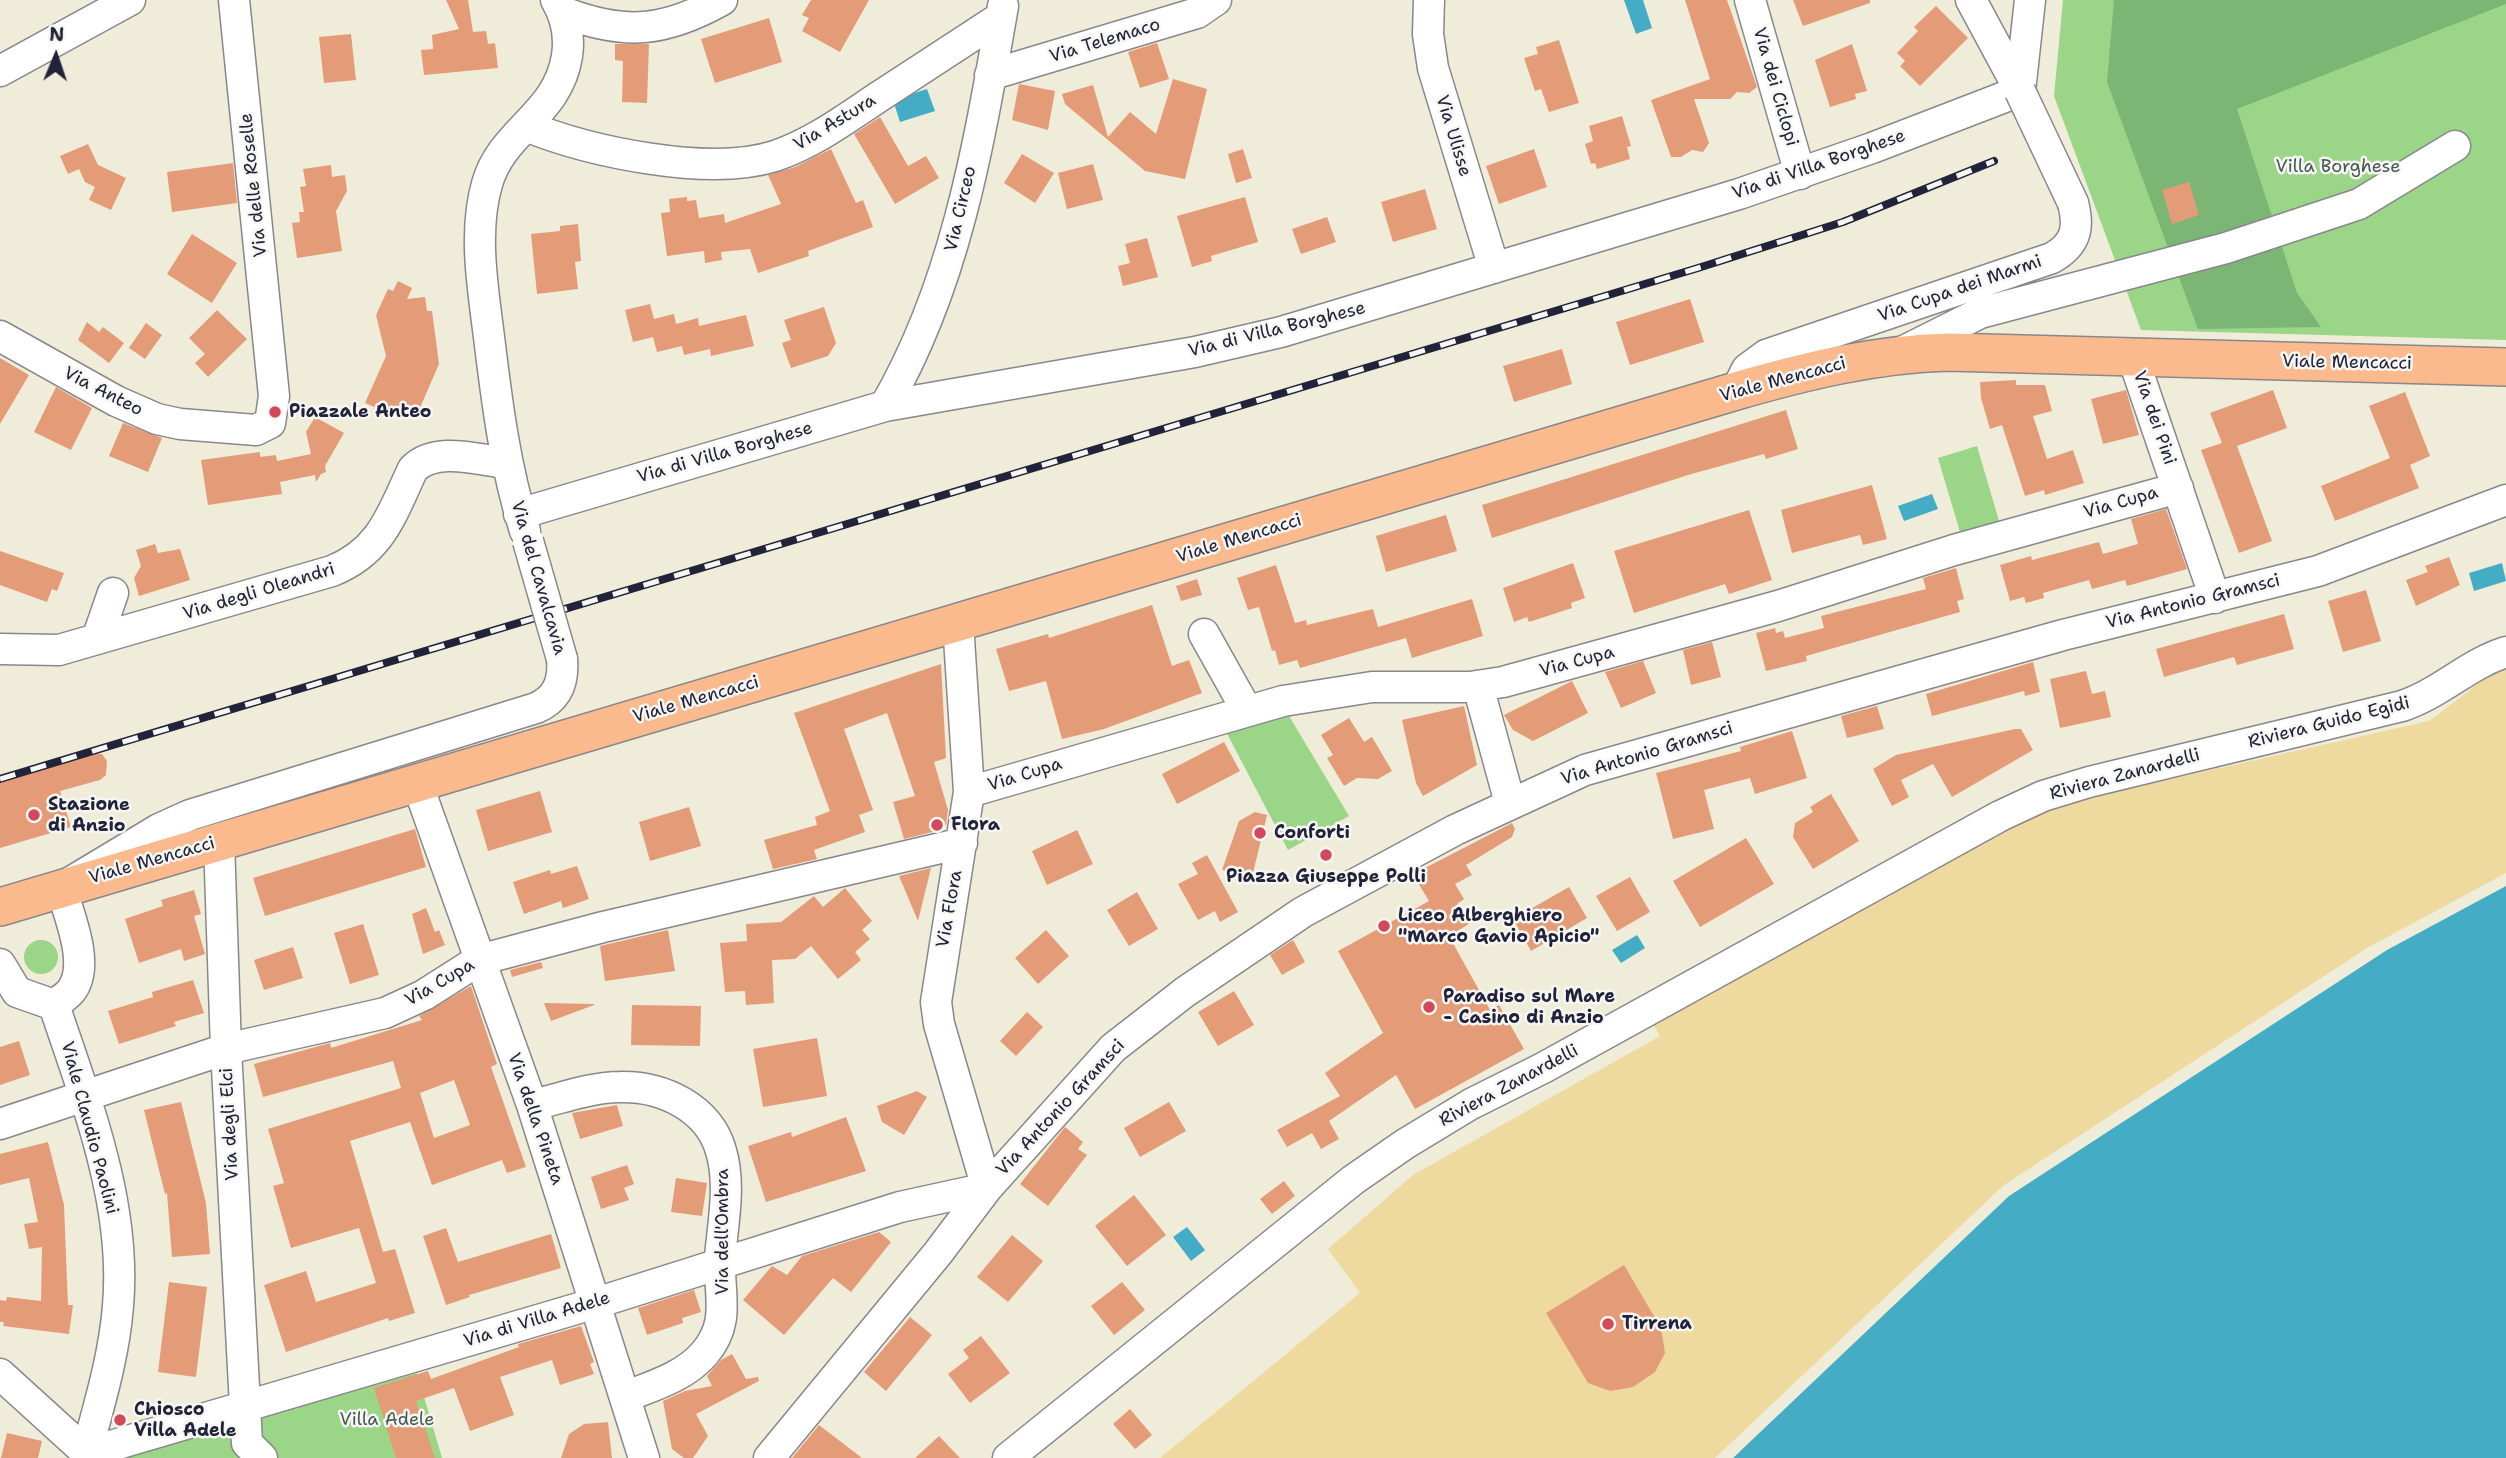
<!DOCTYPE html>
<style>
body{margin:0}
#map{position:relative;width:2506px;height:1458px;overflow:hidden;background:#f0ecda;font-family:"Shantell Sans",sans-serif}
canvas{display:block}
.north{position:absolute;left:21px;top:21px;width:70px;height:70px;-webkit-text-stroke:5px #f6f6f2;paint-order:stroke;rotate:2deg;font-size:19px;font-weight:700;line-height:28px;text-align:center;color:#22223b}
.north::after{content:'';display:block;margin:auto;width:24px;height:32px;background:#22223b;clip-path:polygon(50% 0,100% 100%,50% 72%,0 100%)}
</style>
<div id="map">
<canvas width="2506" height="1458"></canvas>
<div class="north">N</div>
</div>
<script>
const ctx = document.querySelector('canvas').getContext('2d');
ctx.lineJoin = 'round';
function fillPath(path, color) { ctx.fillStyle = color; ctx.fill(path, 'evenodd'); }
function trace(path, color, width, dash) { ctx.strokeStyle = color; ctx.lineWidth = width; ctx.lineCap = dash ? 'butt' : 'round'; ctx.setLineDash(dash || []); ctx.stroke(path); }
function label(font, color, halo, rows, align = 'center') {
  ctx.font = font + ' "Shantell Sans",sans-serif'; ctx.lineWidth = 5; ctx.setLineDash([]); ctx.textBaseline = 'middle'; ctx.strokeStyle = halo; ctx.fillStyle = color; for (const [text, x, y, turn = 0] of rows) {
    ctx.save(); ctx.translate(x, y); ctx.rotate((+turn || 0) * Math.PI / 180); ctx.textAlign = isNaN(turn) ? turn : align; if (halo) ctx.strokeText(text, 0, 0); ctx.fillText(text, 0, 0); ctx.restore();
  }
}
fillPath(new Path2D(`
 M2063,0H2506V340L2141,330L2054,96Z
 M1977,446L1999,521L1960,532L1938,458Z
 M1289,716L1349,816L1288,850L1223,726Z
 M24 957a17 17 0 1 1 34 0a17 17 0 1 1-34 0Z
 M417,1373L442,1458H121Z`), '#9ad588');
fillPath(new Path2D(`
 M2114,0H2506V4L2237,109L2297,293L2321,327L2198,329L2107,82Z`), '#7bb674');
fillPath(new Path2D(`
 M2506,669V873L2367,948L2004,1185L1715,1458H1160L1360,1293L1328,1249L1413,1175L1660,1036L1650,1019L2038,809L2429,721L2491,674Z`), '#eeda9e');
fillPath(new Path2D(`
 M1624,0H1643L1652,28L1636,34Z
 M927,89L935,111L900,122L893,100Z
 M1932,494L1938,509L1904,521L1898,506Z
 M2502,563L2506,581L2474,591L2469,573Z
 M2506,886V1458H1733L2009,1196L2387,950Z
 M1637,935L1645,948L1621,963L1612,950Z
 M1187,1227L1205,1250L1191,1261L1173,1237Z`), '#44acc4');
fillPath(new Path2D(`
 M446,0H468L473,32L486,31L488,44L495,43L498,68L424,75L421,50L433,49L432,35L459,29Z
 M811,0H869L840,52L802,31L809,18L802,15Z
 M1685,0H1727L1757,87L1749,93L1737,92L1730,99H1694L1709,143L1703,152L1692,150L1681,157H1671L1651,100L1710,79Z
 M1793,0H1870V3L1803,26Z
 M1936,6L1968,38L1920,86L1900,66L1905,61L1897,53L1918,31L1914,27Z
 M769,18L782,62L715,83L701,39Z
 M351,34L356,80L324,83L319,37Z
 M1559,40L1579,103L1549,112L1541,89L1535,91L1524,58L1538,54L1536,47Z
 M1157,43L1169,79L1140,88L1128,52Z
 M615,44H649L647,103L622,102L623,61L615,60Z
 M1852,44L1867,91L1855,94L1856,99L1830,107L1815,60Z
 M1173,79L1207,89L1185,179L1145,171L1065,104L1062,94L1093,85L1108,137L1130,112L1156,134Z
 M1019,84L1055,91L1048,130L1012,120Z
 M1622,116L1631,146L1627,147L1630,159L1597,169L1595,163L1591,164L1585,144L1593,141L1589,126Z
 M880,117L908,166L926,156L939,178L895,204L854,134Z
 M88,144L98,165L126,178L111,210L89,200L95,187L85,182L79,169L68,174L60,156Z
 M831,149L856,203L863,200L873,227L808,251L809,256L758,273L750,249L721,252L722,260L705,263L704,251L667,256L661,213L670,212L669,199L687,197V201L696,200L699,218L724,214L725,223L781,204L768,175L795,167Z
 M1243,149L1252,178L1236,183L1228,154Z
 M1534,149L1547,187L1499,204L1486,166Z
 M1022,154L1054,173L1035,203L1004,183Z
 M233,163L237,203L172,212L167,172Z
 M1093,164L1103,200L1067,209L1058,173Z
 M331,165L332,177L345,175L347,191L336,211L342,251L297,258L292,223L300,222L299,212H304L300,187L306,186L303,169Z
 M2189,182L2199,215L2172,224L2162,190Z
 M1425,189L1437,229L1393,242L1381,202Z
 M1245,197L1258,242L1211,256L1212,261L1192,267L1177,216Z
 M1327,217L1336,242L1301,254L1292,229Z
 M578,224L581,261L575,262L578,289L537,294L531,234L560,231V226Z
 M192,234L237,263L212,303L167,274Z
 M1147,238L1158,277L1123,286L1118,266L1130,263L1125,244Z
 M398,281L412,288L407,299L425,297L427,311H432L439,364L419,410L405,404L398,417L365,403L386,356L376,315L388,289L393,291Z
 M1690,299L1704,342L1630,365L1616,322Z
 M650,304L654,319L674,314L676,324L698,318L699,326L746,315L754,346L711,356L710,349L684,355L682,346L657,352L653,337L633,342L625,310Z
 M824,307L836,343L828,356L791,368L782,343L791,340L784,320Z
 M217,310L247,339L208,377L195,363L205,354L189,338Z
 M87,322L99,332L103,327L124,343L109,363L78,340Z
 M146,323L162,335L145,359L129,348Z
 M1562,349L1572,384L1514,402L1503,366Z
 M0,358L29,375L0,424Z
 M2016,380V385H2045L2052,411L2033,416L2047,459L2073,450L2084,483L2045,495L2044,490L2025,496L2002,425L1990,429L1981,398L1980,382Z
 M56,387L92,408L71,450L34,432Z
 M2126,390L2139,435L2103,444L2091,399Z
 M2273,390L2287,428L2237,446L2272,541L2239,553L2201,450L2222,443L2210,413Z
 M2405,392L2430,456L2410,465L2419,488L2335,521L2321,486L2390,458L2369,406Z
 M1786,410L1798,449L1766,459L1764,454L1688,475L1492,538L1482,505Z
 M315,417L344,433L325,466L326,472L321,474L316,482L315,475L280,482L282,494L208,505L201,460L260,452V457L276,455L277,461L311,454L306,432Z
 M123,423L162,438L148,472L109,456Z
 M1872,485L1887,539L1863,545L1860,535L1792,553L1781,510Z
 M2166,509L2187,569L2127,586L2125,580L2092,589L2089,580L2043,593L2044,598L2026,603L2024,597L2010,601L2000,565L2031,556L2032,560L2099,542L2103,554L2138,544L2131,519Z
 M1749,510L1772,580L1729,594L1725,584L1634,613L1614,551Z
 M1446,515L1457,551L1386,572L1376,536Z
 M155,544L158,553L180,549L190,580L139,596L134,578L141,566L136,550Z
 M0,551L64,573L57,591L52,589L47,602L0,585Z
 M2449,557L2460,585L2416,606L2406,580L2428,572L2425,566Z
 M1573,563L1585,598L1571,603L1572,608L1529,622L1527,617L1514,622L1503,588Z
 M1276,565L1295,623L1306,620L1307,625L1373,609L1378,627L1472,599L1483,636L1412,658L1406,638L1300,668L1297,660L1279,665L1275,650L1272,651L1259,607L1248,610L1237,578Z
 M1956,568L1964,599L1957,601L1960,612L1806,656L1807,661L1766,671L1756,633L1775,628L1776,633L1783,631L1785,638L1824,628L1821,616L1926,589L1923,578Z
 M1197,579L1202,595L1181,601L1176,586Z
 M2366,590L2381,641L2343,652L2328,601Z
 M1152,605L1172,666L1189,660L1202,693L1104,729L1062,739L1046,681L1009,691L996,649L1048,634L1049,638Z
 M2284,614L2294,649L2237,665L2234,657L2164,677L2156,649Z
 M1712,642L1721,677L1691,685L1683,650Z
 M1643,661L1656,693L1621,708L1605,672Z
 M2033,662L2040,692L2025,696L2024,691L1932,716L1926,694Z
 M941,664L946,758L934,762L948,810L946,825L940,830L904,839L893,802L915,796L887,713L844,729L873,810L859,815L865,832L814,850L817,859L773,869L764,840L817,825L815,817L830,811L794,713Z
 M2086,671L2092,694L2105,691L2111,717L2060,728L2050,679Z
 M1572,681L1588,713L1533,741L1513,730L1504,715Z
 M1464,706L1477,765L1423,796L1416,783L1402,720Z
 M1877,706L1884,729L1847,738L1841,716Z
 M1349,718L1364,742L1372,737L1392,771L1378,779L1357,778L1344,786L1327,758L1333,755L1321,735Z
 M2015,729H2021L2033,750L1952,797L1933,764L1901,780L1909,797L1892,806L1873,769L1896,755Z
 M1792,731L1807,778L1755,794L1750,778L1704,790L1714,829L1673,839L1656,773L1741,751L1740,747Z
 M1224,742L1240,771L1177,804L1162,774Z
 M91,754H102L107,761L106,775L100,780L60,791L71,827L0,848V781Z
 M540,791L552,832L488,851L476,810Z
 M1831,794L1859,841L1813,869L1793,837L1795,823L1813,812L1810,807Z
 M689,807L701,846L650,861L639,822Z
 M1255,812L1267,815L1252,877L1222,870L1239,821Z
 M1512,823L1515,829L1512,837L1466,865L1472,875L1455,884L1464,899L1457,904L1469,924L1449,936L1490,1010L1499,1005L1524,1049L1415,1109L1396,1075L1329,1121L1339,1139L1321,1149L1312,1133L1287,1147L1277,1130L1340,1096L1325,1073L1383,1033L1338,951L1429,901L1415,878L1428,871L1425,868Z
 M415,829L426,867L265,916L253,878Z
 M1077,830L1093,864L1047,885L1032,851Z
 M1746,838L1774,884L1700,927L1673,881Z
 M1207,855L1238,912L1220,922L1215,911L1198,920L1178,884L1198,874L1192,863Z
 M577,866L589,899L563,908L561,901L524,914L513,882L550,870L551,874Z
 M931,868L918,921L899,876Z
 M1630,877L1650,912L1617,931L1596,896Z
 M1569,887L1587,918L1531,951L1513,919Z
 M845,888L872,921L862,930L870,939L855,952L861,960L838,979L811,946L795,959L772,960L774,1003L746,1005L745,991L725,992L720,943L747,941L746,924L781,922L814,896L823,907Z
 M194,890L201,914L194,916L205,954L184,961L181,949L139,963L125,919L163,906L161,900Z
 M1137,892L1158,929L1129,946L1107,910Z
 M426,908L435,932L439,930L445,945L423,954L412,914Z
 M363,924L379,975L350,984L334,933Z
 M668,930L675,971L605,981L600,946Z
 M1046,930L1069,956L1038,984L1015,958Z
 M1293,940L1305,962L1282,975L1270,955Z
 M293,947L303,978L264,990L254,960Z
 M541,962L543,968L512,977L510,970Z
 M193,980L204,1013L174,1022L176,1026L119,1044L108,1011L153,997L152,992Z
 M471,986L497,1064L491,1067L526,1167L507,1173L502,1160L432,1185L410,1122L350,1141L383,1252L395,1249L415,1313L389,1321L388,1318L286,1352L264,1285L306,1271L316,1302L376,1283L359,1228L291,1248L273,1186L284,1183L268,1129L401,1088L393,1061L263,1097L254,1064L330,1043L331,1048L422,1020L419,1016ZM454,1080L470,1125L434,1138L420,1093Z
 M1234,991L1254,1025L1218,1046L1198,1012Z
 M544,1003L594,1004V1005L551,1021Z
 M632,1005L701,1006L700,1046L631,1045Z
 M1027,1012L1043,1027L1016,1056L1000,1041Z
 M817,1038L827,1096L763,1107L753,1049Z
 M19,1041L30,1075L0,1085V1047Z
 M917,1091L927,1097L904,1135L882,1122L877,1106Z
 M181,1102L206,1203L210,1254L172,1257L167,1193L165,1194L144,1110Z
 M1169,1102L1186,1131L1140,1157L1124,1128Z
 M617,1105L623,1126L580,1139L572,1113Z
 M846,1117L866,1171L766,1202L748,1146L791,1132L792,1137Z
 M1065,1127L1083,1142L1078,1149L1087,1155L1048,1206L1020,1184Z
 M48,1142L64,1205L68,1305H73L69,1334L3,1326L4,1322H0V1300L6,1301L7,1297L41,1301L42,1247L29,1249L24,1224L38,1222L29,1178L0,1185V1154Z
 M627,1165L634,1184L624,1188L629,1200L601,1209L591,1177Z
 M676,1178L707,1183L702,1216L671,1212Z
 M1284,1181L1295,1196L1272,1214L1260,1199Z
 M1134,1195L1166,1235L1127,1266L1095,1226Z
 M446,1228L458,1262L551,1234L561,1268L469,1295L470,1297L446,1305L423,1236Z
 M879,1232L891,1242L851,1292L833,1278L784,1335L743,1300L772,1266L787,1275L802,1256Z
 M1012,1235L1043,1261L1008,1302L977,1277Z
 M1624,1265L1661,1328L1665,1353L1655,1372L1633,1387L1610,1391L1588,1383L1546,1313Z
 M169,1282L207,1287L196,1377L158,1372Z
 M1122,1282L1145,1310L1114,1335L1091,1306Z
 M694,1290L701,1312L682,1318L683,1323L647,1335L638,1308Z
 M910,1317L932,1335L886,1391L864,1372Z
 M581,1326L594,1362L590,1364L594,1374L560,1385L552,1360L500,1377L514,1415L470,1431L454,1388L416,1401L435,1458H396L374,1388L428,1371L431,1379L519,1347L518,1344Z
 M981,1336L1010,1373L970,1403L948,1374L969,1358L963,1350Z
 M732,1354L746,1379L758,1377L759,1381L696,1414L708,1436L693,1458H684L672,1449L663,1401L685,1391L712,1386L707,1376L721,1360Z
 M1130,1409L1152,1435L1135,1449L1113,1424Z
 M608,1422L612,1458H561L569,1434L584,1424Z
 M819,1425L862,1458H792Z
 M7,1433L42,1441L38,1458H1Z
 M939,1436L960,1458H915Z`), '#e49b78');
const minor = new Path2D(`
 M1429,0L1428,34L1433,68L1494,268
 M1750,0L1800,174
 M1971,0L2020,91
 M563,12C625,36 665,32 722,0
 M0,71L130,0
 M990,75L1197,13L1216,0
 M2020,91L2030,0
 M526,126C590,152 709,177 775,156C813,143 844,120 877,98C918,71 960,44 1001,17
 M0,336L116,401L157,419L180,424L256,430L270,423L274,396L234,0
 M1902,352L1980,313L2226,248L2359,204L2455,146
 M2133,358L2215,598
 M1736,391L1747,369L1766,355L2052,258C2075,245 2080,229 2073,203
 M885,406C956,284 979,144 1003,6
 M519,514L885,406L1195,352L1281,332L1739,194L1872,148L2020,91
 M525,531C505,467 497,403 489,337C483,289 473,232 487,184C502,130 558,115 567,56C570,36 566,17 556,0
 M1204,634L1246,709
 M97,639L113,593
 M0,649L59,650L332,571C382,551 392,513 413,469C436,446 478,460 507,463
 M1478,686L1510,803
 M417,783L532,1105L644,1458
 M969,792L1283,701L1372,687H1470L1503,682L1778,606L1954,550L2178,488
 M219,842L226,1049L247,1443L262,1458
 M0,964L17,992L54,1005C59,1001 67,996 71,991C91,966 69,915 61,888L159,829L190,815L536,708C557,699 564,682 562,659
 M54,1005C86,1101 127,1203 118,1306C114,1358 98,1408 85,1458
 M532,1105C560,1099 591,1087 620,1087C663,1086 709,1108 721,1151C731,1184 723,1223 720,1257C718,1293 732,1322 704,1354C684,1377 652,1386 625,1397
 M0,1124L226,1049L385,1013L424,995L479,960L603,927L962,843
 M0,1374L87,1453L596,1303L900,1207L987,1188L939,1024L936,1002L969,792L958,623
 M769,1458L938,1253L987,1188L1113,1048L1185,992L1303,912L1455,830L1585,770L2063,635L2318,571L2506,500
 M1008,1458L1353,1180L1405,1144L1471,1104L1543,1068L2000,816L2043,796L2089,782L2402,706C2441,693 2468,664 2506,652`);
const major = new Path2D(`
 M0,907L1736,391C1806,371 1875,354 1948,352L2506,367`);
trace(minor, '#89878a', 33);
trace(major, '#89878a', 40);
trace(minor, '#fff', 30);
trace(major, '#fbba8d', 37);
const rail = new Path2D(`
 M0,779L1698,268L1843,222L1994,161`);
trace(rail, '#22223b', 8);
trace(rail, '#f6f6f2', 5, [16]);
const minorBridge = new Path2D(`
 M2020,91L2073,203
 M528,541L562,659`);
trace(minorBridge, '#89878a', 33, []);
trace(minorBridge, '#fff', 30);
for (const [x, y, r, color] of [
 [275,412,7,"#d1495b"],
 [34,815,7,"#d1495b"],
 [937,825,7,"#d1495b"],
 [1260,833,7,"#d1495b"],
 [1326,855,7,"#d1495b"],
 [1384,926,7,"#d1495b"],
 [1429,1007,7,"#d1495b"],
 [1608,1324,7,"#d1495b"],
 [120,1420,7,"#d1495b"]
]) { const dot = new Path2D(); dot.arc(x, y, r, 0, 2 * Math.PI); ctx.fillStyle = color; ctx.fill(dot); trace(dot, '#f6f6f2', 2.5); }
label('18px', '#22223b', '#f6f6f2', [
 ["Via Telemaco",1105,41,-17],
 ["Via dei Ciclopi",1775,87,74],
 ["Via Astura",835,123,-31],
 ["Via Ulisse",1453,136,73],
 ["Via di Villa Borghese",1819,165,-19],
 ["Via delle Roselle",254,185,-96],
 ["Via Circeo",961,209,-77],
 ["Via Cupa dei Marmi",1960,289,-19],
 ["Via di Villa Borghese",1277,330,-14],
 ["Viale Mencacci",2347,363,1],
 ["Viale Mencacci",1783,380,-15],
 ["Via Anteo",103,392,27],
 ["Via dei Pini",2154,418,71],
 ["Via di Villa Borghese",725,453,-16],
 ["Via Cupa",2121,503,-16],
 ["Viale Mencacci",1239,539,-17],
 ["Via del Cavalcavia",538,578,74],
 ["Via degli Oleandri",259,592,-17],
 ["Via Antonio Gramsci",2193,602,-14],
 ["Via Cupa",1577,662,-15],
 ["Viale Mencacci",696,700,-16],
 ["Riviera Guido Egidi",2329,723,-14],
 ["Via Antonio Gramsci",1647,754,-17],
 ["Via Cupa",1025,775,-17],
 ["Riviera Zanardelli",2125,775,-15],
 ["Viale Mencacci",152,861,-16],
 ["Via Flora",950,909,-80],
 ["Via Cupa",440,983,-30],
 ["Riviera Zanardelli",1509,1086,-28],
 ["Via Antonio Gramsci",1061,1108,-47],
 ["Via della Pineta",535,1119,71],
 ["Via degli Elci",230,1124,-93],
 ["Viale Claudio Paolini",89,1128,75],
 ["Via dell'Ombra",723,1232,-90],
 ["Via di Villa Adele",537,1320,-17]
]);
label('18px', '#465852', '#f6f6f2', [
 ["Villa Borghese",2338,167],
 ["Villa Adele",387,1420]
]);
label('bold 18px', '#22223b', '#f6f6f2', [
 ["Piazzale Anteo",289,412],
 ["Stazione",48,805],
 ["di Anzio",48,826],
 ["Flora",951,825],
 ["Conforti",1274,833],
 ["Piazza Giuseppe Polli",1326,877,"center"],
 ["Liceo Alberghiero",1398,916],
 ["\"Marco Gavio Apicio\"",1398,937],
 ["Paradiso sul Mare",1443,997],
 ["- Casino di Anzio",1443,1018],
 ["Tirrena",1622,1324],
 ["Chiosco",134,1410],
 ["Villa Adele",134,1431]
], 'left');
</script>
